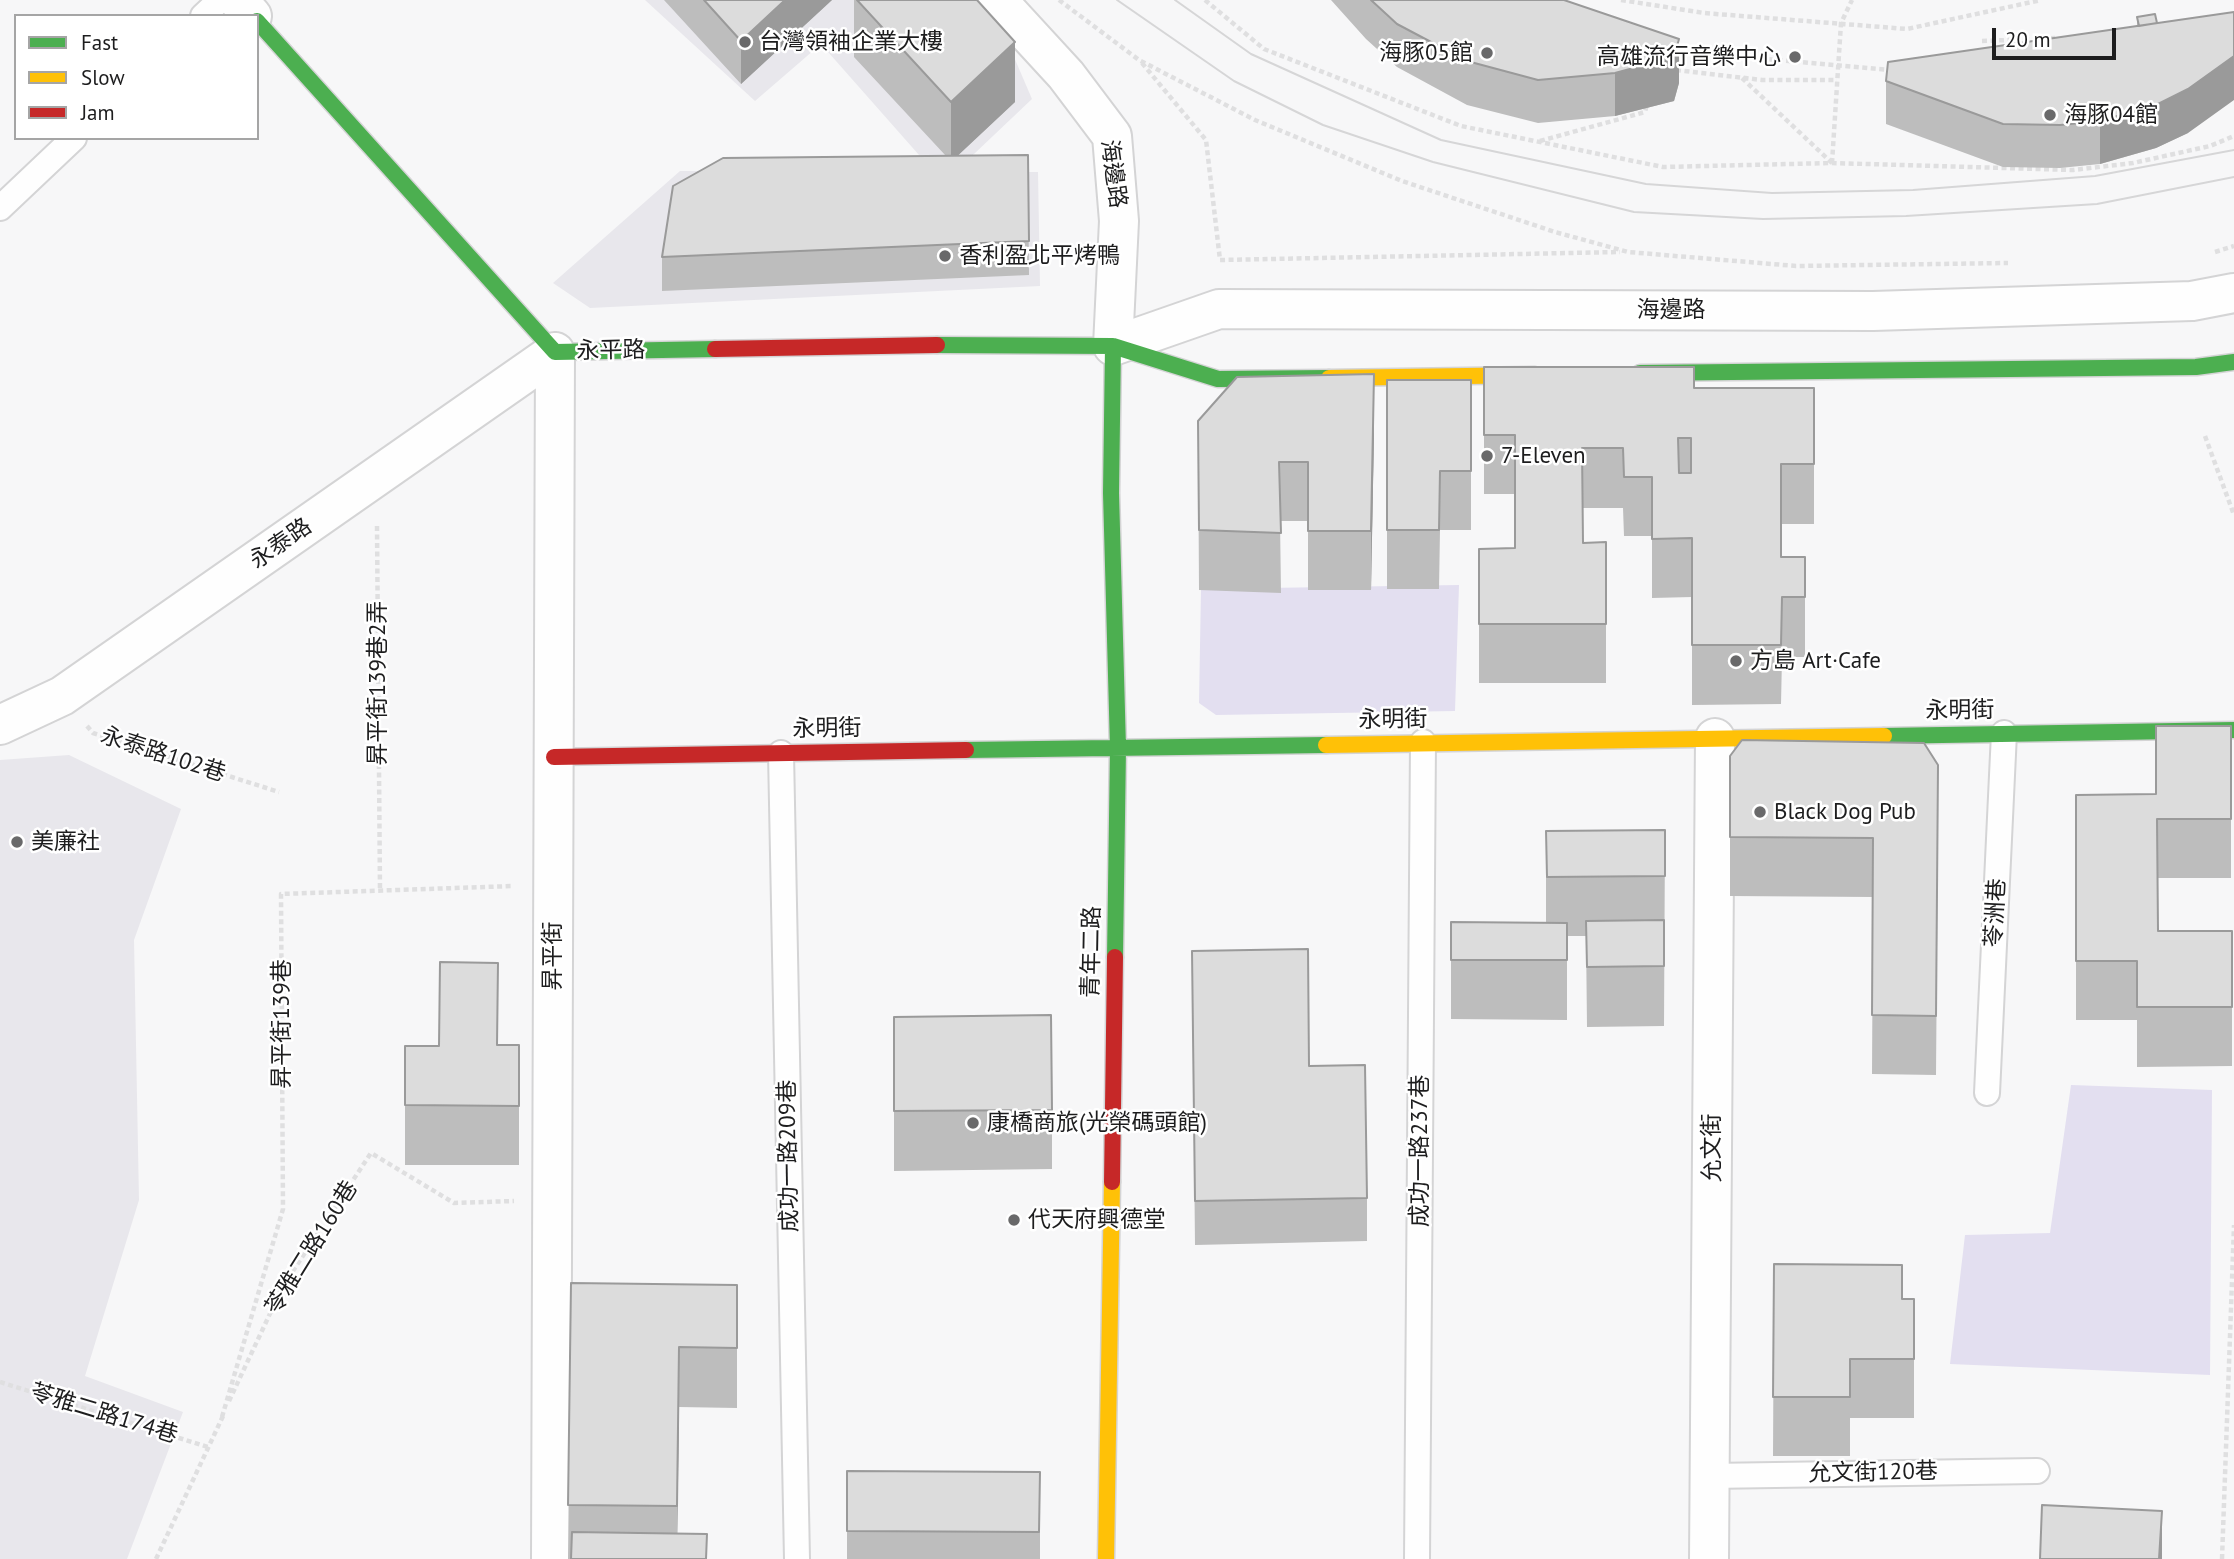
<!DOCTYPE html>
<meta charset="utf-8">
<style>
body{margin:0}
#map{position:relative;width:2234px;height:1559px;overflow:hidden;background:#f7f7f8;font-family:"PT Sans",sans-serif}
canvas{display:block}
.legend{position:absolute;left:14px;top:14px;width:245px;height:126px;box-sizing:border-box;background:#fff;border:2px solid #a5a5a5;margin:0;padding:9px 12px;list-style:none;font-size:21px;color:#1d1d1e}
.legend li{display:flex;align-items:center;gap:14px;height:35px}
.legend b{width:35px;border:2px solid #a5a5a5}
.scale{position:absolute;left:1992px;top:28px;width:124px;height:32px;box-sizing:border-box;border:4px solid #1d1d1e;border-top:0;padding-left:9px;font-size:21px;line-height:24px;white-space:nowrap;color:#1d1d1e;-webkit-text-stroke:5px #fff;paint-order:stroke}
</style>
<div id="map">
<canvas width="2234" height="1559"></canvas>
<ul class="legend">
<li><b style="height:9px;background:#4caf50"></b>Fast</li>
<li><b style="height:9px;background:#ffc107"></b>Slow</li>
<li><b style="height:9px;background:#c62828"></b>Jam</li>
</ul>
<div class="scale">20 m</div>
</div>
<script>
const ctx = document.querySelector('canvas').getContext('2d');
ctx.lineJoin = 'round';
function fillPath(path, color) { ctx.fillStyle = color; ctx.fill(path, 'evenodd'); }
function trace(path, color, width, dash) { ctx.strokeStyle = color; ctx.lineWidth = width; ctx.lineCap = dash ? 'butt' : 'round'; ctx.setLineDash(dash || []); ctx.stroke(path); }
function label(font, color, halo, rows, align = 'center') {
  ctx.font = font + ' "PT Sans","Noto Sans TC",sans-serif'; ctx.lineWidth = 5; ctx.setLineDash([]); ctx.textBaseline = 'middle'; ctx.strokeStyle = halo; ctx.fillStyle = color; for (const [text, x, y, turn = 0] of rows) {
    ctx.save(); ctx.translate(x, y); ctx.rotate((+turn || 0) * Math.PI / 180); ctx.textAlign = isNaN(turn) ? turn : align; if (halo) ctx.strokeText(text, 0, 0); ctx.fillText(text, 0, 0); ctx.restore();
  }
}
fillPath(new Path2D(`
 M645,0H964L1011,50L1032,99L955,172H1038L1040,286L590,308L553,283L680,171L934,172L821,44L755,101Z
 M69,755L181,809L134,940L139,1200L85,1376L183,1412L127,1559H0V760Z`), '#e8e7ec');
fillPath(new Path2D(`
 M1459,585L1455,711L1216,715L1199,703L1201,589Z
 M2071,1085L2212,1090L2210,1375L1950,1364L1965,1235L2050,1233Z`), '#e3dff0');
const lane = new Path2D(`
 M203,16L220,0
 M0,208L74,138
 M781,753L797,1559
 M1987,1093L2004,733
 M1710,1476L2037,1471
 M1417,1559L1423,742`);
const street = new Path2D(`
 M238,0L252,16
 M997,0L1066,75L1112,136L1119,221L1113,346L1219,309L1873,311L2192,301L2234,293
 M0,725L62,696L555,352
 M551,1559L555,352
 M1709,1559L1715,738`);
const fast = new Path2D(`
 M257,21L555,352L715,349
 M937,345L1113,346L1218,379L1329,378
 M1113,346L1111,493L1118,748L1115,957
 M1640,373L2196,367L2234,362
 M1884,736L2234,730
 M966,750L1326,745`);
const slow = new Path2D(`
 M1329,378L1535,375
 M1326,745L1884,736
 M1106,1559L1112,1182`);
const jam = new Path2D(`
 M715,349L937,345
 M554,757L966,750
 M1112,1182L1115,957`);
trace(lane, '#d4d4d5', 28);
trace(street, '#d4d4d5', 42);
trace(fast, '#d4d4d5', 19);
trace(slow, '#d4d4d5', 19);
trace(jam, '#d4d4d5', 19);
trace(new Path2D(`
 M1059,0L1139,60L1255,120L1402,181L1555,232L1628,252L1796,266L2008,263
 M1205,0L1264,49L1461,126L1663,167L1832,163L2073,170L2133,163L2210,146L2234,136
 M1621,0L1704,13L1907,29L2041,0
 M1982,41L2058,38
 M1142,63L1206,140L1220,260L1620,252
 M1676,70L1762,80H1837
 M1742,78L1832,163
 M1540,141L1645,112L1647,104
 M1832,163L1841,23L1852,0
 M2215,252L2234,246
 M2205,436L2234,515
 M377,526L380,890
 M87,726L93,733L279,792
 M0,1382L208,1447
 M229,1401L283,1286L371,1153L454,1203L514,1201
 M222,1417L283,1209L281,894L514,886
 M156,1559L223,1416
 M2222,1559L2234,1225`), '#dfdfe0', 4.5, [5, 3.5]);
trace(lane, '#fefefe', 24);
trace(street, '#fefefe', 38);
trace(fast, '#4caf50', 16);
trace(slow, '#ffc107', 16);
trace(jam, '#c62828', 16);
trace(new Path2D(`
 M1117,0L1234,81L1323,125L1433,162L1634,212L1763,219L1906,216L2097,204L2234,177
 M1175,0L1251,54L1441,140L1646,184L1772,193L1913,190L2095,176L2234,150`), '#d6d6d7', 2);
trace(new Path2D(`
 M1676,51L1890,70`), '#dfdfe0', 4.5, [5, 3.5]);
fillPath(new Path2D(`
 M664,0H832L741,84Z
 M854,0H977L1015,102L957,156L1028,155L1029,275L662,291V257L946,156L854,57Z
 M1331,0H1564L1679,83L1674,101L1615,116L1538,123L1467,105L1397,67L1366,39Z
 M2137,17L2157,23L2188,133L2156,148L2100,164L2060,168L2003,167L1886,124V81L2137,26Z
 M1484,367L1694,388H1814V524H1781V557H1805V657H1782L1781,704L1692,705V597L1652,598V536H1624L1623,508H1583V543L1606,542V683H1479V549L1515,548V494H1484Z
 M1387,380H1471V530H1440L1439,589H1387Z
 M1198,421L1374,433L1371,590H1308V521H1280L1281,593L1199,590Z
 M2231,726V878H2158V931H2232V1066L2137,1067V1020H2076V795L2156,794Z
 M1730,756L1938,824L1936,1075L1872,1074L1873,897L1730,896Z
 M1665,830L1664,1026L1587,1027L1586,936H1567V1020L1451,1019V922L1546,923V831Z
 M1192,951L1367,1198V1241L1195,1245Z
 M894,1017L1052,1110V1169L894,1171Z
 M498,1045L519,1105V1165H405V1046Z
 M1774,1264L1902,1299H1914V1418H1850V1456H1773Z
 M571,1283L737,1345V1408L679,1407L677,1533L707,1559H568Z
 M847,1471L1040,1472V1559H847Z`), '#bdbdbd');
fillPath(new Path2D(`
 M785,0H832L741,84V41Z
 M1679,39V83L1674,101L1615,116V73Z
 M1015,42V102L951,162V102Z
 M2234,56V100L2188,133L2156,148L2100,164V121Z
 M1374,374V433L1371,590V531Z
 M679,1347V1407L677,1559V1506Z
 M2162,1511V1559H2159Z`), '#9a9a9a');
const building = new Path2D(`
 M704,0H785L741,41Z
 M857,0H977L1015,42L951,102Z
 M1371,0H1564L1679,39L1674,57L1615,73L1538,80L1467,61L1397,24Z
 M2234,12V56L2188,89L2156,105L2100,121L2060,125L2003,124L1886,81L1888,62Z
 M2155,14L2157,23L2139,26L2137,17Z
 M1028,155L1029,241L662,257L673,186L723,158Z
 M1484,367H1694V388H1814V464H1781V557H1805V597H1782L1781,645H1692V538L1652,539V477H1624L1623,448H1582L1583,543L1606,542V624H1479V549L1515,548V435H1484ZM1678,438H1691V473H1679Z
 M1374,374L1371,531H1308V462H1279L1281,533L1199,530L1198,421L1237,377Z
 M1387,380H1471V471H1440L1439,530H1387Z
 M2156,726H2231V819H2157L2158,931H2232V1007H2137V961H2076V795L2156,794Z
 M1742,740L1924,743L1938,765L1936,1016L1872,1015L1873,838L1730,837V756Z
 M1665,830V876L1547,877L1546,831Z
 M1664,920V966L1587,967L1586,921Z
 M1451,922L1567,923V960H1451Z
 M1308,949L1309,1066L1365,1065L1367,1198L1195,1201L1192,951Z
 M440,962L498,963L497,1045H519V1106L405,1105V1046H439Z
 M1051,1015L1052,1110L894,1111V1017Z
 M1774,1264L1902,1265V1299H1914V1359H1850V1397H1773Z
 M571,1283L737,1285V1348L679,1347L677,1506L568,1505Z
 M847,1471L1040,1472L1039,1532L847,1531Z
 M2042,1505L2162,1511L2159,1559H2040Z
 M572,1532L707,1534L706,1559H571Z`);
fillPath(building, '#dcdcdc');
trace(building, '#9a9a9a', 2);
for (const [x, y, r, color] of [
 [745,42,7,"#69696a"],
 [1487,53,7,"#69696a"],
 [1795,57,7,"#69696a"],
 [2050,115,7,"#69696a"],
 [945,256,7,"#69696a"],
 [1487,456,7,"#69696a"],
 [1736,661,7,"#69696a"],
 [1760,812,7,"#69696a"],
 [17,842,7,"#69696a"],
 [973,1123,7,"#69696a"],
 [1014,1220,7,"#69696a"]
]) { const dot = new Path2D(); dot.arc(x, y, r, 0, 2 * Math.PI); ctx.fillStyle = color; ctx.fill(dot); trace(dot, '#fff', 2.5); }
label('23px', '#1d1d1e', '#fff', [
 ["台灣領袖企業大樓",759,42],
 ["海豚05館",1473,53,"right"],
 ["高雄流行音樂中心",1781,57,"right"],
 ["海豚04館",2064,115],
 ["香利盈北平烤鴨",959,256],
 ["7-Eleven",1501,456],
 ["方島 Art·Cafe",1750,661],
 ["Black Dog Pub",1774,812],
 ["美廉社",31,842],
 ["康橋商旅(光榮碼頭館)",987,1123],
 ["代天府興德堂",1028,1220]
], 'left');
label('23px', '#1d1d1e', '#fff', [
 ["海邊路",1113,174,82],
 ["海邊路",1671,310],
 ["永平路",611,351,-1],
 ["永泰路",281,544,-35],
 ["昇平街139巷2弄",378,683,-90],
 ["永明街",1960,711,-1],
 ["永明街",1393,720,-1],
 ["永明街",827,729,-1],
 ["永泰路102巷",163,755,18],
 ["苓洲巷",1996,913,-87],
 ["青年二路",1092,952,-89],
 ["昇平街",553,956,-90],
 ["昇平街139巷",282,1024,-90],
 ["允文街",1712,1148,-90],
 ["成功一路237巷",1420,1151,-90],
 ["成功一路209巷",789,1156,-91],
 ["苓雅二路160巷",312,1248,-58],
 ["苓雅二路174巷",104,1414,17],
 ["允文街120巷",1873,1473,-1]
]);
</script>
